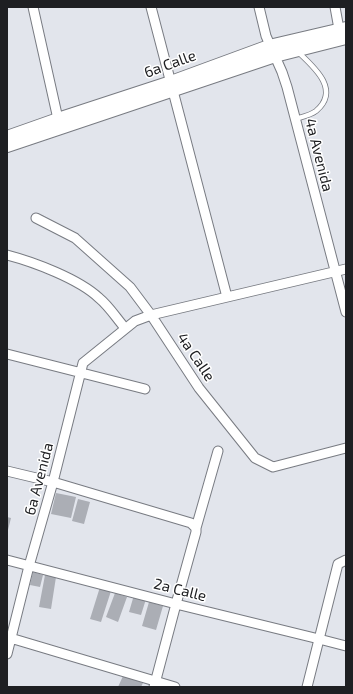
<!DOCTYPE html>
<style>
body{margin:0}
#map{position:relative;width:353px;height:694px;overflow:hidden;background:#e2e5ec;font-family:"Exo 2",sans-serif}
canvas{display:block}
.frame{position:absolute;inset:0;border:8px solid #1e1f22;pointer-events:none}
</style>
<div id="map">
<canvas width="353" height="694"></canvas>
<div class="frame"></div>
</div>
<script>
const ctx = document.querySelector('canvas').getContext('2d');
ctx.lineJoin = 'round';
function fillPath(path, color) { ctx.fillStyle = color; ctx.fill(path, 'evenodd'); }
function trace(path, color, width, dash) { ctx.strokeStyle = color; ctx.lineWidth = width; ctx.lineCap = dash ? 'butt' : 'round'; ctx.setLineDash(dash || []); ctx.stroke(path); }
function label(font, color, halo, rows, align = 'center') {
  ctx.font = font + ' "Exo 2",sans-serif'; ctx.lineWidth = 3; ctx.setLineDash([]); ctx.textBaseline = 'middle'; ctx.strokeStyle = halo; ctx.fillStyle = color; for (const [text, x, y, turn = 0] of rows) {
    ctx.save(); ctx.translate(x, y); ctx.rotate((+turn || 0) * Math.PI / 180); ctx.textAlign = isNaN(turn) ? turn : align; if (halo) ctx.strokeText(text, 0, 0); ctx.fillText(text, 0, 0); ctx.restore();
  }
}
fillPath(new Path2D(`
 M56,493L76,497L71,518L51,514Z
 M78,499L90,502L84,524L72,521Z
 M7,517L11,518L8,530H7Z
 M33,572L43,575L40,587L30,585Z
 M45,575L56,577L51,609L39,607Z
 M100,587L111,591L101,622L90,619Z
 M115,593L127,597L118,622L106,617Z
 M134,595L146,599L141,615L129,612Z
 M149,602L163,606L156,630L142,626Z
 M123,676L143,683L141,687H118Z`), '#abaeb5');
const service = new Path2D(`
 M295,119C302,117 311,115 316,111C341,90 314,67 298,52`);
const minor = new Path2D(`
 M33,7L58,119
 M151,7L227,297
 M259,7L266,36L282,72L287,87L346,312
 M335,7L339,29
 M36,218L75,238L130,287L151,315L199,388L255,458L273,467L346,448
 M7,255C34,262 79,279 99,298C109,306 117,319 125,328
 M7,354L145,389
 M7,471L53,482L191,523L196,528
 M7,560L176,604L319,639L346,646
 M7,637L175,687
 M7,654L29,566L53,482L83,363L135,321L151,315L346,269
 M154,687L176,604L196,532V528L218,451
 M307,687L338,564L346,560`);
const secondary = new Path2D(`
 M7,137L58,119L171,82L269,46L346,28
 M7,146L275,56L346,38`);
trace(service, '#787b82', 6);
trace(minor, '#787b82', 11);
trace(secondary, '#787b82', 14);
trace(service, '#fff', 4.5);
trace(minor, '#fff', 9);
trace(secondary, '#fff', 12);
label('15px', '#1e1f22', '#fff', [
 ["6a Calle",170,64,-20],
 ["4a Avenida",319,155,76],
 ["4a Calle",196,357,56],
 ["6a Avenida",39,479,-75],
 ["2a Calle",180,590,14]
]);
</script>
